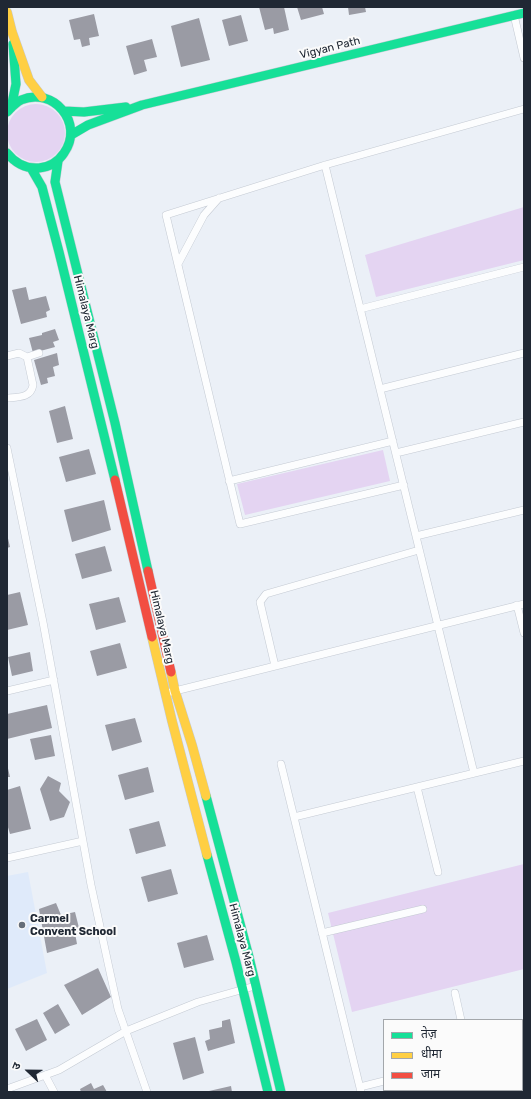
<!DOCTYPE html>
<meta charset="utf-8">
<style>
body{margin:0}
#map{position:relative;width:531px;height:1099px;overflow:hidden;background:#ebf0f7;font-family:Rubik,"Noto Sans Devanagari",sans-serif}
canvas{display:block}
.frame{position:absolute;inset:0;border:8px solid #202834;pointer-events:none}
.legend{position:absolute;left:383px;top:1019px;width:140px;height:72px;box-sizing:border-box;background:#fbfbfb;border:1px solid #a3a7ab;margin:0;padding:5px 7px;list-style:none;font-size:12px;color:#202834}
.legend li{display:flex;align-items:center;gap:8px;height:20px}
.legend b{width:20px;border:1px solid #a3a7ab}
.north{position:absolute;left:8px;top:1051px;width:40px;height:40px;-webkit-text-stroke:3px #fbfbfb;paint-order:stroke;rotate:292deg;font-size:11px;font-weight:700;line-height:16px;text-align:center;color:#202834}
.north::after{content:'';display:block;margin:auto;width:14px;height:18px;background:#202834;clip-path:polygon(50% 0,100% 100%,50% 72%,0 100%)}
</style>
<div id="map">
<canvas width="531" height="1099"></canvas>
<div class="frame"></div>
<ul class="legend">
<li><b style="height:5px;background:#16e098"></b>तेज़</li>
<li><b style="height:5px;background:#ffcf43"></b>धीमा</li>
<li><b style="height:5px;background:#f24e42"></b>जाम</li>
</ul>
<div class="north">उ</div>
</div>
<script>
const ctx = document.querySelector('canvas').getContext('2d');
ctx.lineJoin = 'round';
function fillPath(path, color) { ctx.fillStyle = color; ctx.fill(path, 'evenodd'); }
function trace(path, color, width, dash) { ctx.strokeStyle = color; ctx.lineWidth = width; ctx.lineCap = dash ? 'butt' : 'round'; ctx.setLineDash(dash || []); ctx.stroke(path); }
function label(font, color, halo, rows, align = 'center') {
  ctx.font = font + ' Rubik,sans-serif'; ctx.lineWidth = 4; ctx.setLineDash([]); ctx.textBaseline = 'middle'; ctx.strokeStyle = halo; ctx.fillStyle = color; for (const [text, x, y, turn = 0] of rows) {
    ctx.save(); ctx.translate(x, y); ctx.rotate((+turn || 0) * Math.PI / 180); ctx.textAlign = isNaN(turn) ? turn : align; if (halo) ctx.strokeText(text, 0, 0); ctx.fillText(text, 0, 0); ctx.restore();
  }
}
fillPath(new Path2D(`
 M28,872L47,973L7,989V876Z`), '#dfeafa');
fillPath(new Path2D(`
 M7 133a29 29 0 1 1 58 0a29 29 0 1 1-58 0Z
 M524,207V260L376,297L365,255Z
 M383,450L390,481L245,515L237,484Z
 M524,864V969L352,1012L328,913Z`), '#e4d4f2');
fillPath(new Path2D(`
 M259,7H284L289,30L274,34L273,28L265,30Z
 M297,7H322L324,14L301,20Z
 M348,7H365L366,12L349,15Z
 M94,14L99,36L89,38L90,45L82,47L80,39L74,40L69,20Z
 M241,15L248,41L229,46L222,20Z
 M199,18L210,60L181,67L171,26Z
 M152,39L157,57L144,60L147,71L134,75L126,46Z
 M26,287L29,300L46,296L50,310L46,312L47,317L21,324L12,290Z
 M55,329L59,340L53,342L55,347L33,353L29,338L42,335V333Z
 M57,353L59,365L53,367L55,376L47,378L48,383L41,385L34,360Z
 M65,406L73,439L57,443L49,411Z
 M89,449L96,474L66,482L59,457Z
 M104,500L111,530L72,542L64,510Z
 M7,534L10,547L7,548Z
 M105,546L112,571L82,579L75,554Z
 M20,592L28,625L7,630V595Z
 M119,597L126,622L96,630L89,604Z
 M120,643L127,668L97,676L90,651Z
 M30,652L33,671L12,676L8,657Z
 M47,705L52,728L7,739V714Z
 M135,718L142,742L112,751L105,725Z
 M51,735L55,756L35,760L30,739Z
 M7,764L10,777H7Z
 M148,767L154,792L125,800L118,775Z
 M48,776L61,783L59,791L70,802L64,817L50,821L40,789Z
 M20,786L31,829L10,834L7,824V790Z
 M159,821L166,846L136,854L129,829Z
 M171,869L178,894L148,902L141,877Z
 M56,903L61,915L75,912L80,932L75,933L77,944L47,953L39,909Z
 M207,935L214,960L184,968L177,943Z
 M98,968L111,997L82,1015L64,985Z
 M58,1004L70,1025L55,1034L43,1013Z
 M37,1019L47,1040L26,1051L15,1029Z
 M230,1019L235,1043L208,1051L205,1041L210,1039L209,1030L222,1027V1021Z
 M195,1037L204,1073L183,1080L173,1043Z
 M91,1083L94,1089L103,1085L107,1092H81L80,1089Z
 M231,1086L232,1092H209V1091Z`), '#9a9ba4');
const street = new Path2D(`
 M514,15L524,58
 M325,165L474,773
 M178,264L204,215L219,198
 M360,309L524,267
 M7,356L19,353L27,357L39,353
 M380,389L524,353
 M7,398C18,397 31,398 33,385L27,357
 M7,448L43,622L91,885L118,1009L147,1092
 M396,453L524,422
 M229,481L393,441
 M404,485L240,524L166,215L325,165L524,109
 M416,536L524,510
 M517,605L524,633
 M275,666L260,602L266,594L419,550
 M7,691L54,680
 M171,692L524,604
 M281,764L361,1092
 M417,787L438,872
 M294,817L524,761
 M7,858L83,841
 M322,933L423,909
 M455,993L461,1020
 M522,1048L524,1047
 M45,1075L54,1092
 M360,1087L384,1081
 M7,1089L59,1070L126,1031L198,1002L255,986`);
const fast = new Path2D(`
 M11,108L16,84L13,44
 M64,111L84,112L126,107
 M7,112C11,108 15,103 21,100C53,86 85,123 64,153C58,162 49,167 39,168C26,169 15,163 7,153
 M71,135L88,125L142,105L524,13
 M58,161L55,182L115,423L148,571
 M31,168L42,187L59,252L115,480
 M206,796L249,957L281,1092
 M207,855L236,962L268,1092`);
const slow = new Path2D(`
 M7,12L12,32L29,80L42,97
 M152,637L172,721L207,855
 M171,672L175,691L192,745L206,796`);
const jam = new Path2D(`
 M115,480L152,637
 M148,571L171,672`);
trace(street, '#c4cad3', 8);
trace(fast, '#c4cad3', 10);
trace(slow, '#c4cad3', 10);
trace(jam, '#c4cad3', 10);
trace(street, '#fcfdfe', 7);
trace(fast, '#16e098', 9);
trace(slow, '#ffcf43', 9);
trace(jam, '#f24e42', 9);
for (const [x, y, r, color] of [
 [22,925,4,"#676e78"]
]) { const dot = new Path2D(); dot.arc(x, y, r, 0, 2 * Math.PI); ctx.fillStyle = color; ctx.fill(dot); trace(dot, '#fbfbfb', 1.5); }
label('11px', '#202834', '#fbfbfb', [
 ["Vigyan Path",330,48,-14],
 ["Himalaya Marg",86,312,76],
 ["Himalaya Marg",162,627,77],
 ["Himalaya Marg",242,940,75]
]);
label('bold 11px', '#202834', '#fbfbfb', [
 ["Carmel",30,919],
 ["Convent School",30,932]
], 'left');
</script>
